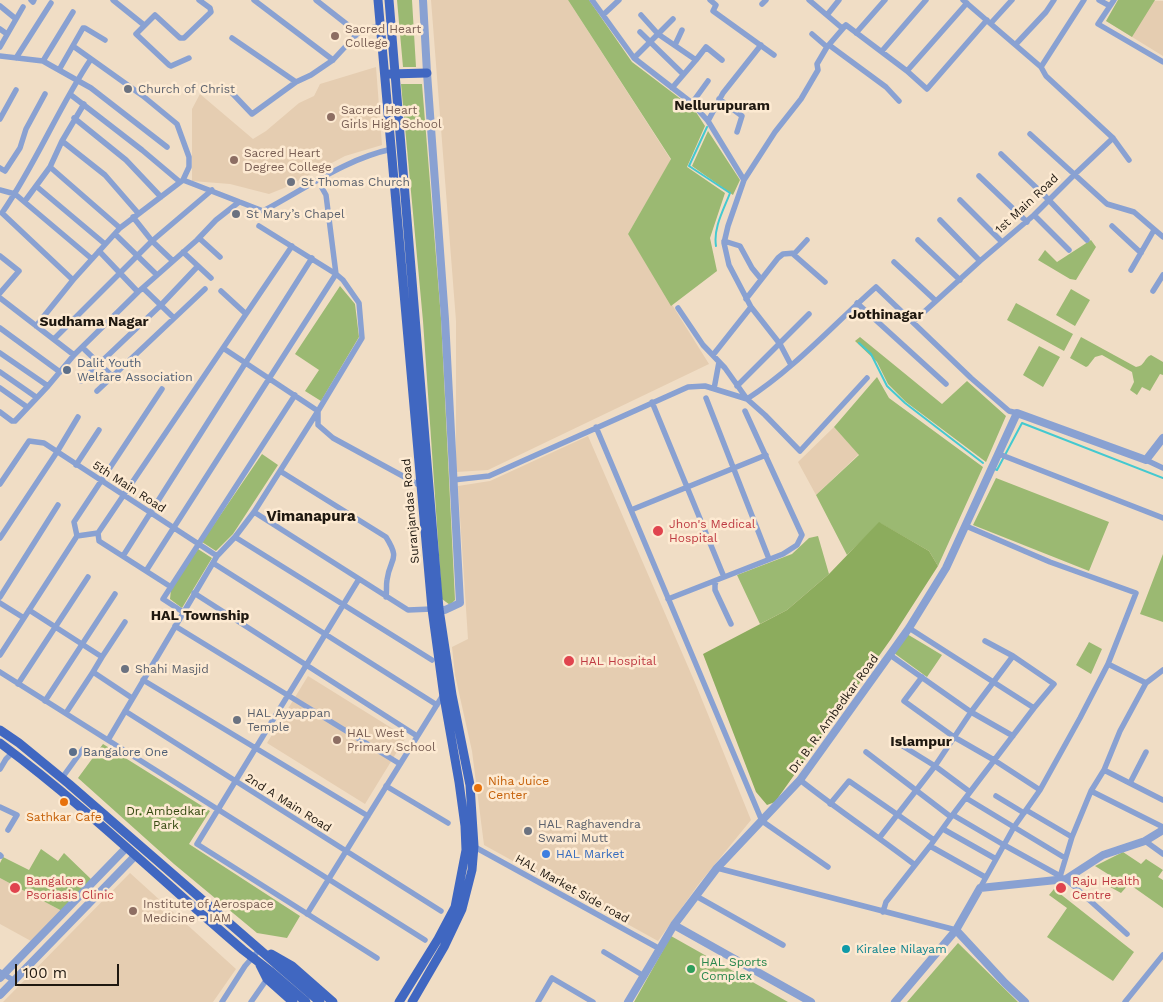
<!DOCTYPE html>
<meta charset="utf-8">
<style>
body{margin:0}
#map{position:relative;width:1163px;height:1002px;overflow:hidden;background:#f0ddc5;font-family:"Work Sans",sans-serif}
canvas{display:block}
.scale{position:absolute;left:15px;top:964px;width:104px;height:22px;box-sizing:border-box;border:2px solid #1f1810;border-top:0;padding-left:6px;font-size:15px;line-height:18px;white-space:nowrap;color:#1f1810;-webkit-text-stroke:4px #fdead2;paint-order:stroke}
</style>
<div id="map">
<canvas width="1163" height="1002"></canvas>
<div class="scale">100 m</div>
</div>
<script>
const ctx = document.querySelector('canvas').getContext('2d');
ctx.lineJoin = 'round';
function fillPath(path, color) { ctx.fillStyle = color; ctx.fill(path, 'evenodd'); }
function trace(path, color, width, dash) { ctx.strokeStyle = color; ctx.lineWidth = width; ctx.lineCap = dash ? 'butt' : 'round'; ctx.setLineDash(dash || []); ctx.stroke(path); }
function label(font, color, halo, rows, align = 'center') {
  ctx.font = font + ' "Work Sans",sans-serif'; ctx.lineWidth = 5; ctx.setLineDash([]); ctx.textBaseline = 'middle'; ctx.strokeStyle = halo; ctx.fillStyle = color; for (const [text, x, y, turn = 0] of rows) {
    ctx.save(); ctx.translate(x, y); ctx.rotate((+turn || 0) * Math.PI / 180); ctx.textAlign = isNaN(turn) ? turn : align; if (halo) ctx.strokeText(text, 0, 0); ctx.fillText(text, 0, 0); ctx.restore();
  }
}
fillPath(new Path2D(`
 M431,0H568L671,160L628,234L709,364L488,470L456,472V321Z
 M1118,0L1163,1V56L1106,21Z
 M376,67L382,145L345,156L284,188L269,194L230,184L192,181V109L200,94L253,139L266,131L299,103L314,96L320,84Z
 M834,427L859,454L816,495L798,462Z
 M588,436L696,685L751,820L698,885L658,941L484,845L472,751L455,675L452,647L468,639L458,486L490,481Z
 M308,676L406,737L365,804L267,743Z
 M130,873L236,969L213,1002H3Z
 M0,878L62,911L31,941L0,924Z`), '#e5cdb1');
fillPath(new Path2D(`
 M397,0H412L416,67H403Z
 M568,0H589L632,62L694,109L705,126L687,167L725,193L710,238L717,271L671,306L628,234L671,159Z
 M1118,0H1155L1132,37L1106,21Z
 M401,84H422L441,318L455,600L450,605L442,599L423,321Z
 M708,131L740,180L733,195L692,166Z
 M1091,240L1096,247L1076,280L1070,279L1038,260L1045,250L1057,262Z
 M340,286L355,304L359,337L321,401L305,391L319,370L295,354Z
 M1071,289L1090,300L1075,326L1056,315Z
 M1016,303L1073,334L1064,351L1007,320Z
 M860,337L942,404L967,381L1006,416L986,462L906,402L888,384L877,362L855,341Z
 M1081,337L1136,367C1145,366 1144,358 1151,355L1163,362V375L1160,374L1150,391L1142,387L1137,395L1130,390L1134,382L1132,372L1102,355L1095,357L1088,366L1086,367L1070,358Z
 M1039,346L1060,357L1043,387L1023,375Z
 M877,377L889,398L983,467L938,566L929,551L880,523L847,555L816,495L859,455L834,427Z
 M262,454L278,465L233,534L216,551L202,542Z
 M996,478L1109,522L1089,571L973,525Z
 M818,536L829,574L787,610L760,624L737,575L792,554L809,538Z
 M198,549L212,558L182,608L170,599L171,589Z
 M1163,554V622L1140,614Z
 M907,634L942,655L927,677L894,653Z
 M1089,642L1102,649L1091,674L1076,665Z
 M103,744L210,811L189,844L300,916L287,938L257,933L174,864L78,778Z
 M41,849L58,861L64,853L93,881L62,911L0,878V863L3,857L29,870Z
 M1123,852L1141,864L1146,859L1163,870L1158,877L1163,880V908L1129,884L1121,893L1103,883L1111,876L1095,866Z
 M1054,889L1134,952L1113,981L1047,937L1067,908L1049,895Z
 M671,936L788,1002H634Z
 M958,943L1015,999L1018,1002H907Z`), '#9bb972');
fillPath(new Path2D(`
 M879,522L929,551L938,566L891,639L775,802L767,805L756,792L703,654L787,610L829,574Z`), '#8cac5d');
trace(new Path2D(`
 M707,127L689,166L730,193C724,209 713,228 716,246
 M859,343L871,354L887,386L905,403L983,463
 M995,469L997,470L1022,423L1163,478`), '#44c9d0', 2);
trace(new Path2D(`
 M31,0L33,2L34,0
 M113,0L144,25
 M254,0L333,60
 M316,0L358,33
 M592,0L634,58L692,103L708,121L744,180L728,226L724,243L729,265L751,307L780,344L791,365
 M710,0L716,5L713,11L774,55
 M1099,0L1110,6
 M1114,0L1098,24L1163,62
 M762,4L766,0
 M0,6L16,19
 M603,15L619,0
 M641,15L658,34L673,19
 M827,15L839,0
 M991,23L1012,0
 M846,25L907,71L927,89L987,20
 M0,29L7,34
 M640,32L683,74
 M856,33L885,0
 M812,34L827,47
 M232,38L296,82
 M1016,44L1046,12L1054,0
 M675,45L682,30
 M829,45L886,87L899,101
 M73,46L143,96L177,124L189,157V167L183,180
 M0,47L23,7
 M882,51L926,0
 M0,56L43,61L50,65L91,88L167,147
 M16,58L51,3
 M189,58L171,66L169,65L136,34L155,15L180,38H184L211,12L210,8L199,0
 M634,58L658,34L696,60L672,88
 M696,60L706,47L722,60
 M43,61L73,12
 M1041,67L1084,0
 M59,70L83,28H85L105,40
 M907,71L967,3
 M232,93L252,114L296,82L311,75L333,60L358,33L380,25
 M71,95L142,150L180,182
 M719,99L742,116L737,132
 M692,103L708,81
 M74,118L126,160L161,197
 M0,119L16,90
 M708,121L723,93L761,45
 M1030,134L1107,204L1134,212L1163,237
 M1113,138L1129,160
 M62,141L105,175L138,213
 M1001,154L1044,195L1087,240
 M50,167L120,228
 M0,168L5,171L20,148L26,129L45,94
 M979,176L1027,222
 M744,180L775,132L801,99L818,70L817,64L827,47L846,25L842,28L809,0
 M36,186L105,244
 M0,190L15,194L92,259
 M960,200L1002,242
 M25,201L50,167L62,141L84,104
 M1034,215L1069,250
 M133,217L152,241L173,261
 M940,220L980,261
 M1112,226L1141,253
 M115,234L157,275
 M199,238L220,257
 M918,240L960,280
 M724,241L740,246L752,268L761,279
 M99,251L138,292
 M183,252L211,278
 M793,254L825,282
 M0,256L19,271L0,293
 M894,262L936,301
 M1131,270L1154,230
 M73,280L2,213C36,164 58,108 91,59
 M143,288L174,318
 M221,291L246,314
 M1153,291L1163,275
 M0,298L74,355
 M746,299L778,258L783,254L795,253L807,240
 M857,303L946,384
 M678,308L703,345L725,368L747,399L765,415L800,451L867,378
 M913,322L980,261L1034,215L1074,175L1113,138L1046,76L1041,67L963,0
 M36,326L73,280L120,228L183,180L263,211C305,189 345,159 392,149
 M0,328L60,372
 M54,339L152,241L212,190
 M83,348L112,376
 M223,348L318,411V425L333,438L421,486
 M0,353L48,386
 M713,355L751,307
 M0,372L36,397
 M81,381L161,305L198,266
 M737,386L809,314
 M0,388L27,407
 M714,389L719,362
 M97,391L205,289
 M706,398L769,559
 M747,399C795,368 834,324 876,287L971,378L1009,411L1017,413
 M652,402L724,577
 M0,412L12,421H15L48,386L74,355L138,292L197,240L216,220L239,202
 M596,427L762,821L828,867
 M999,454L1163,518
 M1146,460L1163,468
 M76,465L99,430
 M280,471L386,537C401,561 390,557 387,580C386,585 387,591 386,597
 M453,480L489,476L688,387L705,386L747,399
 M0,484L29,441L44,443L217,556
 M631,510L766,455
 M254,512L408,610L432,609
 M966,526L1050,562L1136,593L1108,664L1080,718L1040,790L1014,827L980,888
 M77,536L98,533
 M235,537L432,660
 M0,538L57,452L78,417
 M123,556L312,258
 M213,563L437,705
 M146,571L336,274L326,195L322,188
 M359,579L197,844L377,958
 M716,581L715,585V590L731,624
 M171,587L99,541L98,533L292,246
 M194,593L417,736
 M0,597L58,505
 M668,599L783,554L797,545L802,535L745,411
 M0,603L24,618
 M29,610L102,657L93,672L132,698
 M183,612L163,599L295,395
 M175,626L400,764
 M909,628L1034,708
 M0,655L77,536L74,522L162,389
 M890,655L971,712L1013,736
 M102,657L125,622
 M0,672L425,940
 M922,677L904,701L954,737L994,760L1040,790
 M143,680L368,816
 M1146,683L1163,670
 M18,684L88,577
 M45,701L115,594
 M125,711L441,911
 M66,713L93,672
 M108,740L217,556L235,537L254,512L318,411L362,338L359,303L343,280L336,274L259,226
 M893,740L935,766L970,792
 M866,752L951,817
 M0,769L6,759L13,752
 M1104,770L1163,800
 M62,778L83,749
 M800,780C838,810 877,836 915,865
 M1130,783L1146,752
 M386,786L448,823
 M1091,791L1163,827
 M996,796L1024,813
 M966,798L1065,858
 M830,804L849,781L934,840
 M0,807L17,815L8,830
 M1026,810L1072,837
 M953,815L1004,845L1060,876
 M943,829L996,859
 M880,837L935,766L971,712L1013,656
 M1145,841L1163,854
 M473,846L660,949
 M930,846L985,877
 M0,855L1,856
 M717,868L956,930
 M1066,879L1127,934
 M1059,880L1072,837L1091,791L1104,770L1120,731L1146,683L1108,664
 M696,896L783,945
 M883,912L886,902L930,846L951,817L1034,708L1054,684L1013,656L985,641
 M307,914L443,695
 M604,952L644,976
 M0,972L13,980
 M222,1002L245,966L259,950
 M251,1002L267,979
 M538,1002L552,978L593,1002
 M1125,1002L1163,955`), '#89a1d2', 5.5);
trace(new Path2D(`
 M423,0L427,73L445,319L460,603L445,610L434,609
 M674,925L811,1002
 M956,930L1005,983L1025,1002
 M0,978L126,848
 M0,995L135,856
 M628,1002L674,925L717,868L800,780L909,628L946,568L1017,413L1146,460L1163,438
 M895,1002L956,930L980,888L1066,879L1103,855L1145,841L1163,830`), '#89a1d2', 8);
trace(new Path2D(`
 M378,0L432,609L444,697L459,782L465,826L466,850L455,907L438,939L399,1002
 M389,0L439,609L452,695L470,785L474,846L472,870L462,909L444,947L412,1002
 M390,74L427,73
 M0,730L19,743L69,784L320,1002
 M0,743C85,806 162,881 243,950L270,971L306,1002
 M271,954L292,966L333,1002
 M260,965L267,979L293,1002`), '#4067c1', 9);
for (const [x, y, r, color] of [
 [335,36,5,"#8d6e63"],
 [128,89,5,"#6b7280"],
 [331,117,5,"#8d6e63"],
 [234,160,5,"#8d6e63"],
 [291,182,5,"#6b7280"],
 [236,214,5,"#6b7280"],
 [67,370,5,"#5c6f8a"],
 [658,531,6,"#e0444e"],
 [569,661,6,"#e0444e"],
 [125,669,5,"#6b7280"],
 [237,720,5,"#6b7280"],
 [337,740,5,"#8d6e63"],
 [73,752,5,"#5c6f8a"],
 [478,788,5,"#e8710a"],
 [64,802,5,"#e8710a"],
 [528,831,5,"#6b7280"],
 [546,854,5,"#3f7fe0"],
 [15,888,6,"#e0444e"],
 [1061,888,6,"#e0444e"],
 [133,911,5,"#8d6e63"],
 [846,949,5,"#0f9aa8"],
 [691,969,5,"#2e9e5b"]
]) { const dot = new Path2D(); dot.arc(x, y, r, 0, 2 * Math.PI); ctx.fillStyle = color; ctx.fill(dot); trace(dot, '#fdead2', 2); }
label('12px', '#785e54', '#fdead2', [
 ["Sacred Heart",345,29],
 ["College",345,43],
 ["Sacred Heart",341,110],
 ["Girls High School",341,124],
 ["Sacred Heart",244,153],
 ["Degree College",244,167],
 ["HAL West",347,733],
 ["Primary School",347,747],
 ["Institute of Aerospace",143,904],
 ["Medicine - IAM",143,918]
], 'left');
label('12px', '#5b616d', '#fdead2', [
 ["Church of Christ",138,89],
 ["St Thomas Church",301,182],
 ["St Mary’s Chapel",246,214],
 ["Shahi Masjid",135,669],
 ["HAL Ayyappan",247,713],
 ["Temple",247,727],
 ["HAL Raghavendra",538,824],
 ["Swami Mutt",538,838]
], 'left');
label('12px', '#1f1810', '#fdead2', [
 ["1st Main Road",1027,204,-43],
 ["5th Main Road",129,487,33],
 ["Suranjandas Road",411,511,-95],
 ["Dr. B. R. Ambedkar Road",834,714,-54],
 ["2nd A Main Road",288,803,32],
 ["HAL Market Side road",572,889,29]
]);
label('12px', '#4e5e75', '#fdead2', [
 ["Dalit Youth",77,363],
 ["Welfare Association",77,377],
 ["Bangalore One",83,752]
], 'left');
label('12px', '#be3a42', '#fdead2', [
 ["Jhon's Medical",669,524],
 ["Hospital",669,538],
 ["HAL Hospital",580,661],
 ["Bangalore",26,881],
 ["Psoriasis Clinic",26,895],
 ["Raju Health",1072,881],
 ["Centre",1072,895]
], 'left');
label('12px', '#c56008', '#fdead2', [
 ["Niha Juice",488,781],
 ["Center",488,795],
 ["Sathkar Cafe",64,817,"center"]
], 'left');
label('12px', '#364a11', '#fdead2', [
 ["Dr. Ambedkar",166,811],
 ["Park",166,825]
]);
label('12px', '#366cbe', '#fdead2', [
 ["HAL Market",556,854]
], 'left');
label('12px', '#0d838f', '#fdead2', [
 ["Kiralee Nilayam",856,949]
], 'left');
label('12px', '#27864d', '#fdead2', [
 ["HAL Sports",701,962],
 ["Complex",701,976]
], 'left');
label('bold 14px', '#1f1810', '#fdead2', [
 ["Nellurupuram",722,106],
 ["Jothinagar",886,315],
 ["Sudhama Nagar",94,322],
 ["HAL Township",200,616],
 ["Islampur",921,742]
]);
label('bold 15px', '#1f1810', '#fdead2', [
 ["Vimanapura",311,517]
]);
</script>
